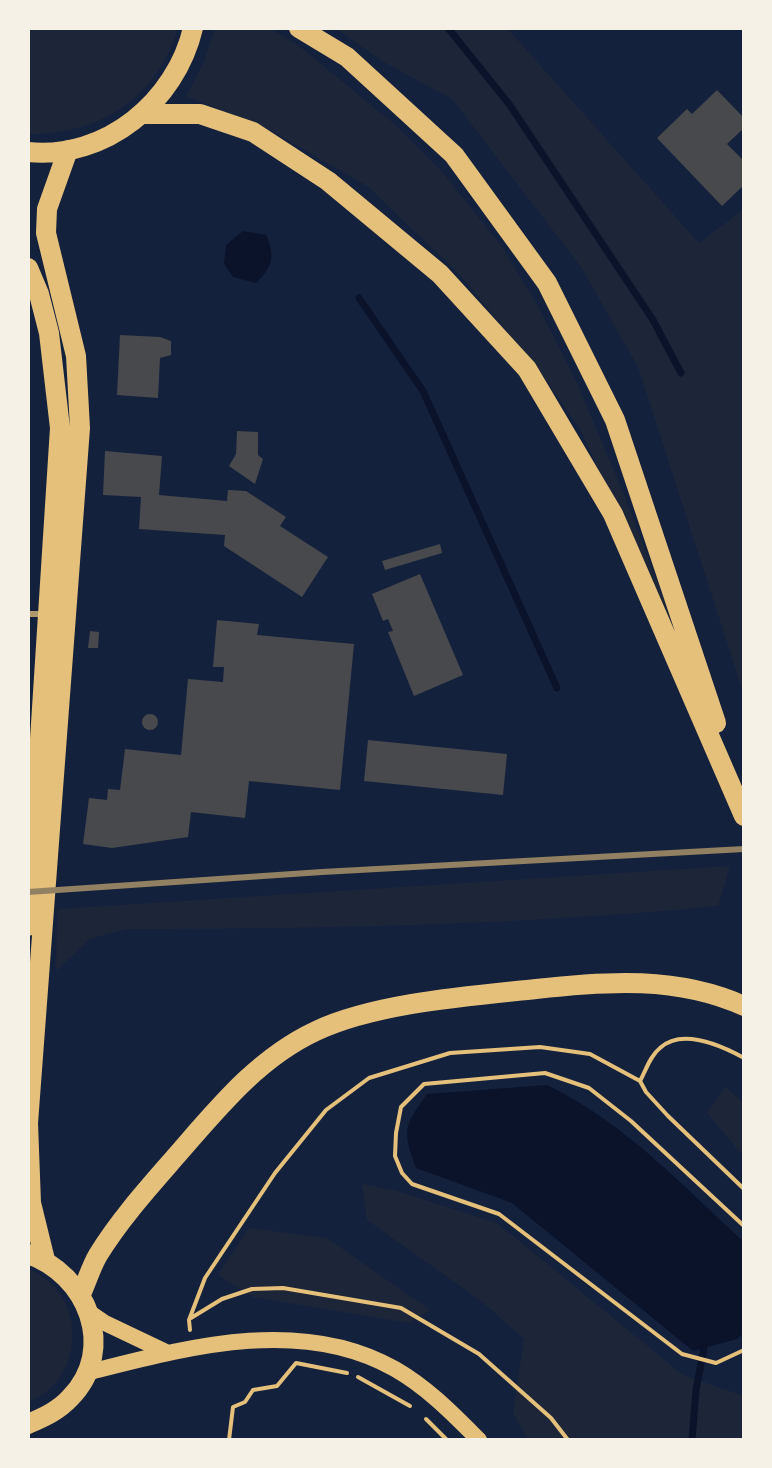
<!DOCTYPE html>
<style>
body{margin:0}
#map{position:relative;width:772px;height:1468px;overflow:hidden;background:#14213d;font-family:Inter,sans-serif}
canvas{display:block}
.frame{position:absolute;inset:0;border:30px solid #f6f1e7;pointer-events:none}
</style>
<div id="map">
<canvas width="772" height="1468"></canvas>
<div class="frame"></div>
</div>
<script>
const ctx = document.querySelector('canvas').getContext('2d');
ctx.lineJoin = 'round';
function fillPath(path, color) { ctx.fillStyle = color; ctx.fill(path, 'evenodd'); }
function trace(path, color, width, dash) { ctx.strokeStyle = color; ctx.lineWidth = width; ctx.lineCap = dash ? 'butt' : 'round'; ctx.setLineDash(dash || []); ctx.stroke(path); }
fillPath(new Path2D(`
 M28,28H178C157,98 100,135 28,134Z
 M215,28H269L298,45L393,123L444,174L500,244L538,306L577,383L625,497L704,704L581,431L536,366L459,274L367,186L270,130L186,96L203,64Z
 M335,28H507L699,243L744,209V695L638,367L581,267L452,99L382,61Z
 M730,866L718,906C521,925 323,929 126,929L90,939L56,971L57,909Z
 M725,1087L744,1103V1157L707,1113Z
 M362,1184L397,1191L497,1223L683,1375L744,1396V1440H528L513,1412L524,1339L481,1301L367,1220Z
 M249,1228L327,1238L430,1310L409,1323L253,1297L218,1275Z
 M28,1269C88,1292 87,1379 28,1402Z`), '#1d2539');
fillPath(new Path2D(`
 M243,231L266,235C276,256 272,268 256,283L233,277L224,264L226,245Z
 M547,1085C624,1122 682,1185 744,1242V1333L737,1339L693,1351L512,1203L416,1168C402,1130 404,1126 427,1094Z`), '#0b132b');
trace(new Path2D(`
 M448,28L509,104L653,320L681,373
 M359,298L423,391L557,688
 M692,1440L696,1390L704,1348`), '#0b132b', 7);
fillPath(new Path2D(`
 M717,90L744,118V128L727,144L744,161V185L722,206L657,138L687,109L692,114Z
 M120,335L160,337L171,341V355L160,358L158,398L117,395Z
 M237,431L258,432V455L263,459L255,484L229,466L236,454Z
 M105,451L162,456L159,495L227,501L228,490L246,491L286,517L280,526L328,557L302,597L224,546L225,535L139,529L141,497L103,495Z
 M440,544L442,553L385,570L382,561Z
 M420,574L463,675L414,696L388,632L393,631L388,619L383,621L372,594Z
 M217,620L259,624L257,635L354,644L340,790L249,781L245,818L191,812L188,837L112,848L83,844L89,798L107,800L108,789L120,790L125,749L181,755L188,679L223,682L224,667H213Z
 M90,631L99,632L98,648H88Z
 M142 722a8 8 0 1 1 16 0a8 8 0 1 1-16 0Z
 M368,740L507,754L503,795L364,781Z`), '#48494c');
trace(new Path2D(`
 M640,1081C646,1070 650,1056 660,1048C682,1028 722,1046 744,1058
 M744,1226L631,1121L589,1088L545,1073L424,1084L401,1107L396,1133L395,1156L402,1173L412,1184L499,1214L682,1354L716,1363L744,1350
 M191,1318L222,1299L252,1289L283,1288L401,1308L479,1354L551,1418L568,1440
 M190,1330L189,1320L205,1278L275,1173L326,1110L369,1078L450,1053L540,1047L590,1054L640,1081L646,1092L668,1116L744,1189
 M358,1377L410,1406
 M426,1419L447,1440
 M229,1440L233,1407L245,1402L253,1390L277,1386L296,1363L347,1373`), '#e5c07b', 4);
trace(new Path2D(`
 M28,614H43`), '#b1986c', 6);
trace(new Path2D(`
 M89,1312L105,1323L168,1353
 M86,1373C185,1348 300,1315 395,1369C428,1388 453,1414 479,1440`), '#e5c07b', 16);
trace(new Path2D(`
 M299,28L347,57L454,155L547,283L615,420L716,723
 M143,114H200L253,132L328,181L440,274L527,369L613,514L744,816
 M28,152C106,160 176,101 193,28
 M28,268L39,294L49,333L60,428L28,926
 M28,1254C87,1274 118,1349 70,1398C58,1411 44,1417 28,1424
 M45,1260L31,1203L28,1123L80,428L76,356L46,233L47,209L68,150
 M81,1294C87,1281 91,1267 98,1255C120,1219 150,1186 177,1155C218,1108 258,1058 316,1031C375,1003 470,996 536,989C606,981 678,976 744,1006`), '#e5c07b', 20);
trace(new Path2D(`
 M28,892L322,872L744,849`), '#918062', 6);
</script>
